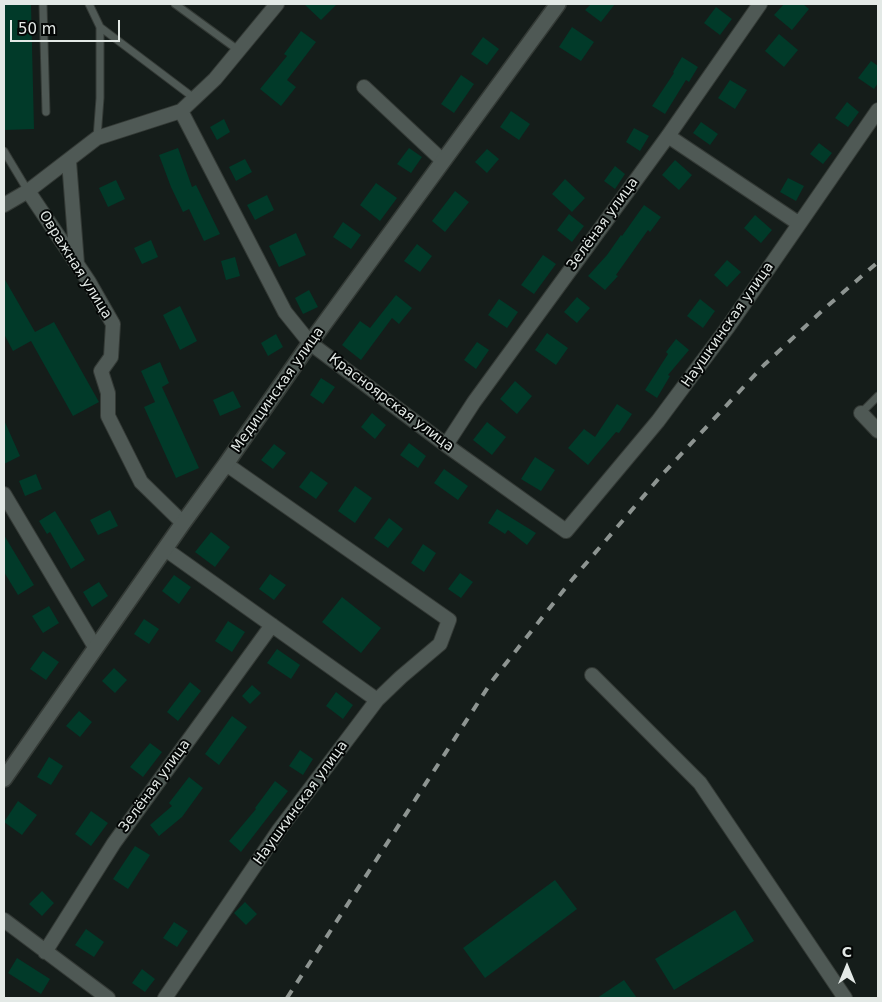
<!DOCTYPE html>
<meta charset="utf-8">
<style>
body{margin:0}
#map{position:relative;width:882px;height:1002px;overflow:hidden;background:#151d1a;font-family:"DejaVu Sans",sans-serif}
canvas{display:block}
.frame{position:absolute;inset:0;border:5px solid #e3e9e6;pointer-events:none}
.north{position:absolute;left:822px;top:942px;width:50px;height:50px;-webkit-text-stroke:4px #040706;paint-order:stroke;rotate:0deg;font-size:14px;font-weight:700;line-height:20px;text-align:center;color:#e3e9e6}
.north::after{content:'';display:block;margin:auto;width:18px;height:22px;background:#e3e9e6;clip-path:polygon(50% 0,100% 100%,50% 72%,0 100%)}
.scale{position:absolute;left:10px;top:20px;width:110px;height:22px;box-sizing:border-box;border:2px solid #e3e9e6;border-top:0;padding-left:6px;font-size:15px;line-height:18px;white-space:nowrap;color:#e3e9e6;-webkit-text-stroke:4px #040706;paint-order:stroke}
</style>
<div id="map">
<canvas width="882" height="1002"></canvas>
<div class="frame"></div>
<div class="north">С</div>
<div class="scale">50 m</div>
</div>
<script>
const ctx = document.querySelector('canvas').getContext('2d');
ctx.lineJoin = 'round';
function fillPath(path, color) { ctx.fillStyle = color; ctx.fill(path, 'evenodd'); }
function trace(path, color, width, dash) { ctx.strokeStyle = color; ctx.lineWidth = width; ctx.lineCap = dash ? 'butt' : 'round'; ctx.setLineDash(dash || []); ctx.stroke(path); }
function label(font, color, halo, rows, align = 'center') {
  ctx.font = font + ' "DejaVu Sans",sans-serif'; ctx.lineWidth = 4; ctx.setLineDash([]); ctx.textBaseline = 'middle'; ctx.strokeStyle = halo; ctx.fillStyle = color; for (const [text, x, y, turn = 0] of rows) {
    ctx.save(); ctx.translate(x, y); ctx.rotate((+turn || 0) * Math.PI / 180); ctx.textAlign = isNaN(turn) ? turn : align; if (halo) ctx.strokeText(text, 0, 0); ctx.fillText(text, 0, 0); ctx.restore();
  }
}
fillPath(new Path2D(`
 M4,4H31L34,129L4,130Z
 M304,4H337L321,20Z
 M591,4H615L601,22L585,10Z
 M784,4H803L809,9L792,30L774,15Z
 M716,7L732,19L720,35L704,23Z
 M572,27L594,42L581,61L559,47Z
 M301,31L316,42L287,80L296,87L281,106L260,89L287,56L284,54Z
 M779,34L798,50L784,67L765,51Z
 M483,37L499,49L487,65L471,54Z
 M682,57L698,67L689,82L686,80L665,114L652,106L674,73L673,72Z
 M871,61L878,66V83L874,89L858,78Z
 M461,75L474,84L454,113L441,104Z
 M730,80L747,90L735,109L718,98Z
 M847,102L859,112L848,127L835,118Z
 M511,111L530,124L519,140L500,127Z
 M224,119L230,132L217,140L210,127Z
 M701,122L718,134L710,145L693,133Z
 M634,128L649,136L640,151L626,142Z
 M819,143L832,153L823,164L810,154Z
 M178,148L192,187L196,185L220,234L204,241L189,209L183,212L171,187L159,155Z
 M409,148L422,157L411,173L397,164Z
 M487,149L499,159L487,173L475,162Z
 M245,159L252,172L236,181L229,167Z
 M675,160L692,175L679,190L662,175Z
 M615,166L625,174L615,189L604,181Z
 M788,178L804,186L796,201L780,192Z
 M565,179L585,198L572,212L552,194Z
 M116,180L125,199L108,207L99,188Z
 M376,183L397,198L380,221L360,205Z
 M455,191L469,202L445,232L432,221Z
 M267,195L274,210L255,220L247,205Z
 M644,205L661,217L650,232L648,230L616,275L618,276L605,290L588,276L607,255L621,235L622,236Z
 M569,214L584,226L572,242L557,230Z
 M755,215L772,230L761,243L744,228Z
 M343,222L361,235L351,249L333,237Z
 M296,233L306,255L279,267L269,246Z
 M151,240L158,257L142,264L134,248Z
 M417,244L432,256L420,272L404,261Z
 M543,255L556,264L534,294L521,285Z
 M235,257L240,276L226,280L221,261Z
 M727,260L741,272L727,287L714,275Z
 M4,278L35,332L54,322L99,402L73,416L31,341L13,351L4,334Z
 M309,290L318,307L303,314L295,298Z
 M396,295L412,308L399,324L392,318L361,360L342,345L360,321L370,328Z
 M577,297L590,308L577,323L564,312Z
 M499,299L518,312L507,328L488,315Z
 M700,299L715,311L703,328L687,316Z
 M180,306L197,341L180,350L163,315Z
 M547,333L568,348L556,365L535,350Z
 M276,334L283,347L268,356L261,343Z
 M676,339L689,350L668,375L670,376L657,398L645,390L668,354L666,352Z
 M477,342L489,350L476,369L464,360Z
 M160,362L169,383L162,387L199,468L176,478L144,407L155,402L141,371Z
 M321,378L335,387L323,404L310,395Z
 M515,381L532,396L517,414L500,399Z
 M233,391L241,407L220,416L213,400Z
 M617,404L632,414L619,433L616,432L588,465L568,448L584,429L595,437Z
 M372,413L386,425L375,439L361,427Z
 M4,420L20,456L4,464Z
 M487,422L506,437L492,455L473,440Z
 M409,443L426,456L418,468L400,455Z
 M274,444L286,453L273,469L261,460Z
 M535,457L555,470L541,491L521,479Z
 M444,469L468,486L458,500L434,483Z
 M311,471L328,483L316,499L299,487Z
 M36,474L42,489L25,496L19,481Z
 M355,486L372,498L355,523L338,511Z
 M497,509L536,533L527,545L508,530L505,534L488,523Z
 M110,510L118,526L98,535L90,520Z
 M55,511L85,560L71,569L50,532L47,534L39,521Z
 M389,518L403,529L388,548L374,538Z
 M211,532L230,547L215,567L195,552Z
 M4,535L34,585L18,595L4,572Z
 M423,544L436,553L424,572L411,563Z
 M460,573L473,582L461,598L448,589Z
 M270,574L286,585L274,600L259,589Z
 M174,575L191,587L179,604L162,591Z
 M99,582L108,596L92,607L83,592Z
 M342,597L381,628L361,653L322,622Z
 M49,606L59,623L43,633L32,616Z
 M144,619L159,629L149,644L134,634Z
 M228,621L245,632L232,652L215,641Z
 M277,649L300,665L291,679L267,663Z
 M43,651L59,662L46,680L30,669Z
 M114,668L127,680L115,693L102,681Z
 M190,682L201,691L178,721L167,712Z
 M252,685L261,693L250,704L242,696Z
 M336,692L353,705L343,719L326,706Z
 M79,711L92,722L80,737L66,726Z
 M232,716L247,727L219,765L205,754Z
 M150,743L162,752L143,777L130,767Z
 M300,750L313,759L303,775L289,766Z
 M49,757L63,766L51,785L37,777Z
 M189,777L203,788L182,817L159,836L150,825L172,806L169,803Z
 M275,781L288,791L241,852L229,841L256,809L255,808Z
 M18,801L37,815L22,835L4,822Z
 M91,811L108,823L91,846L75,834Z
 M135,846L150,855L128,889L113,879Z
 M555,880L577,909L485,978L463,948Z
 M42,891L54,903L42,916L29,904Z
 M245,902L257,914L246,925L234,913Z
 M735,910L754,941L674,990L655,959Z
 M174,922L188,931L177,947L163,938Z
 M86,929L104,942L94,957L75,945Z
 M17,958L50,979L41,994L8,973Z
 M142,969L155,979L145,992L132,983Z
 M624,980L637,998H597Z`), '#013a29');
const lane = new Path2D(`
 M43,4L46,112
 M89,4L100,27L194,98
 M175,4L238,50
 M97,138L100,98V27
 M4,151L28,191
 M861,413L878,396`);
const street = new Path2D(`
 M364,87L443,161
 M181,111L285,312L310,343L446,445L566,531L658,421L728,327L878,110
 M668,136L798,223
 M69,161L77,264
 M28,191L89,282L113,324L111,357L101,371L108,393V416L141,482L183,523
 M4,205L28,191L97,138L181,111L215,79L277,4
 M861,413L878,431
 M446,445L474,402L668,136L760,4
 M4,494L95,647
 M165,549L377,700
 M592,675L700,783L845,998
 M4,920L108,998
 M45,952L114,843L272,625
 M165,998L279,830L377,700L401,677L440,644L449,620L226,464`);
const secondary = new Path2D(`
 M4,779L183,523L226,464L310,343L558,4`);
trace(lane, '#343a36', 9);
trace(street, '#343a36', 16);
trace(secondary, '#343a36', 18);
trace(lane, '#4f5955', 7);
trace(street, '#4f5955', 14);
trace(secondary, '#4f5955', 15);
trace(new Path2D(`
 M287,998L492,681L571,581L660,477L764,365L824,309L878,262`), '#8d9491', 4, [9, 9]);
label('14px', '#e3e9e6', '#040706', [
 ["Зелёная улица",603,224,-54],
 ["Овражная улица",75,265,58],
 ["Наушкинская улица",728,325,-55],
 ["Медицинская улица",278,390,-55],
 ["Красноярская улица",391,403,37],
 ["Зелёная улица",155,786,-54],
 ["Наушкинская улица",301,803,-54]
]);
</script>
